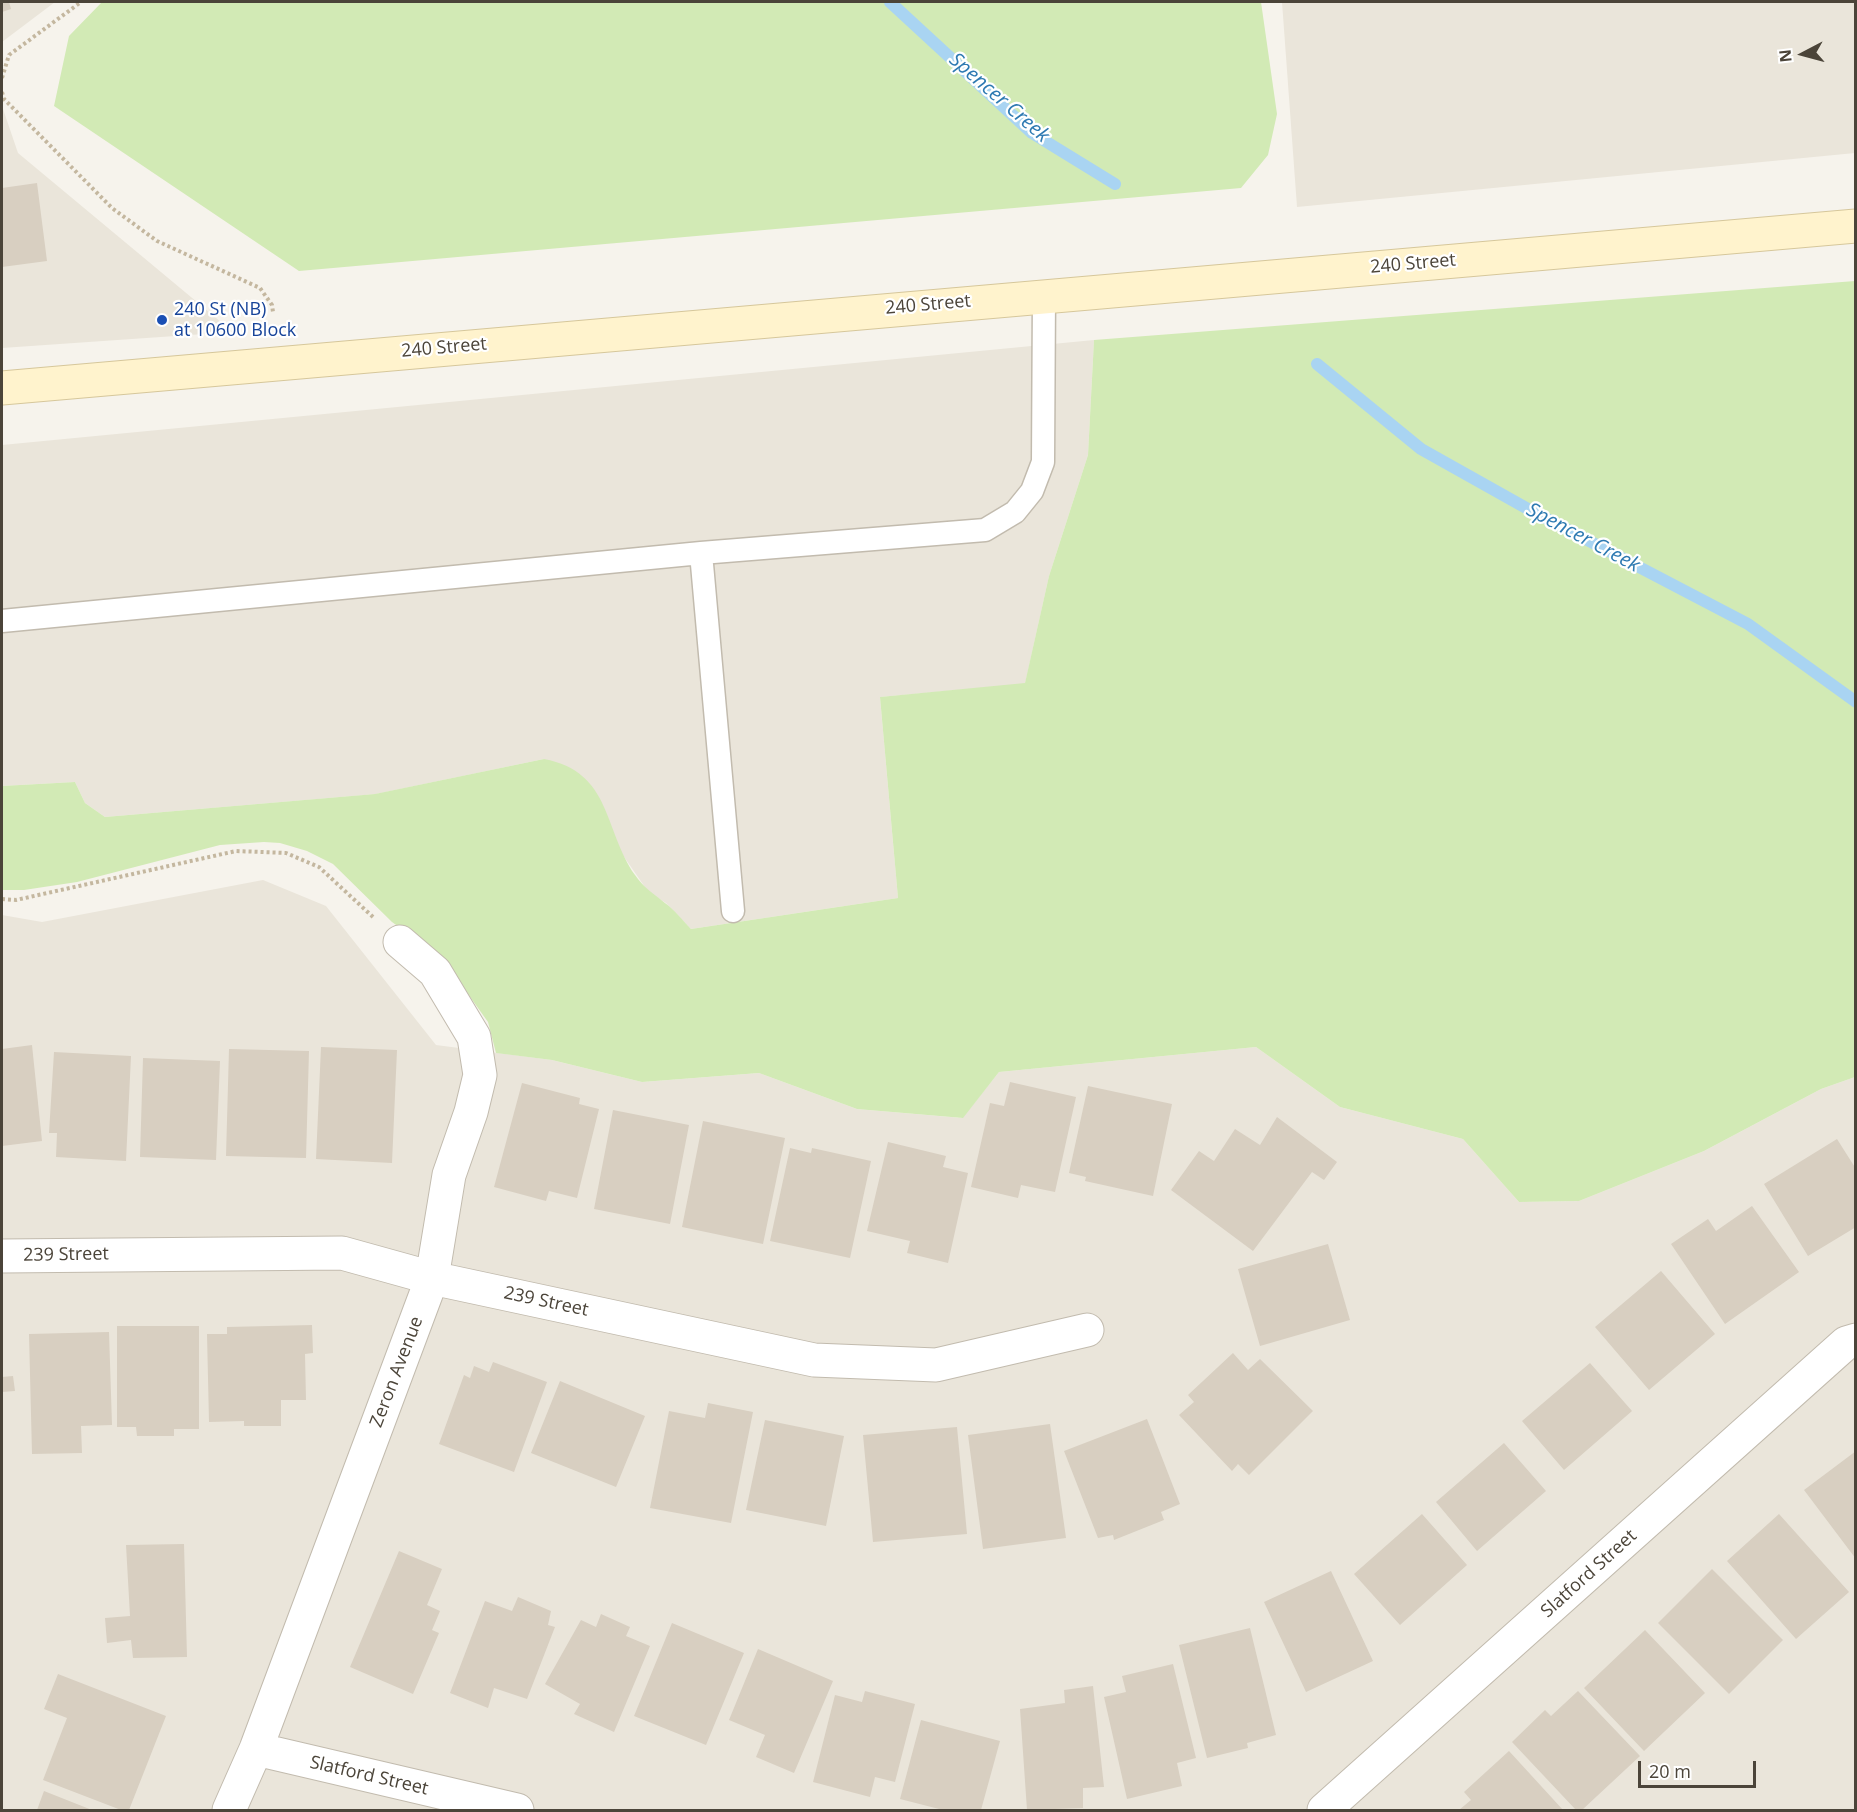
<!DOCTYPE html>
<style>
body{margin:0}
#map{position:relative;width:1857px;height:1812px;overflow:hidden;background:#f6f3ec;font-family:"Open Sans",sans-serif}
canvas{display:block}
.frame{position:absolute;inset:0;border:3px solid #4b4439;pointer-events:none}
.north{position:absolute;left:1773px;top:24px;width:60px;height:60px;-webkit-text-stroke:4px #fff;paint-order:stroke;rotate:264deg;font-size:16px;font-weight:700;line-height:24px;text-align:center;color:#4b4439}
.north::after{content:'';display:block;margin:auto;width:21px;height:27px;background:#4b4439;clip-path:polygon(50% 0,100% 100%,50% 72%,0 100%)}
.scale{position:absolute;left:1638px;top:1761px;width:118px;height:27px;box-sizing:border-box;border:3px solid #4b4439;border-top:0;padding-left:8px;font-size:18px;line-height:21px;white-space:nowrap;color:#4b4439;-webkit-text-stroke:4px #fff;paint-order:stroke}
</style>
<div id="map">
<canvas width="1857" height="1812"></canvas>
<div class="frame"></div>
<div class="north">N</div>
<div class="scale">20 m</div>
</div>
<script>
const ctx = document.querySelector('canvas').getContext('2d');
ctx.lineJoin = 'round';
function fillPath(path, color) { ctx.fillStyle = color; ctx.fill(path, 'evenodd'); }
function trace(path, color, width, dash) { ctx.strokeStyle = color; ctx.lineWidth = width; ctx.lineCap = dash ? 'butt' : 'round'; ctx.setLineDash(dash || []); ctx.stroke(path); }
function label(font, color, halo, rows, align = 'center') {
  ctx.font = font + ' "Open Sans",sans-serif'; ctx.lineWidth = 4.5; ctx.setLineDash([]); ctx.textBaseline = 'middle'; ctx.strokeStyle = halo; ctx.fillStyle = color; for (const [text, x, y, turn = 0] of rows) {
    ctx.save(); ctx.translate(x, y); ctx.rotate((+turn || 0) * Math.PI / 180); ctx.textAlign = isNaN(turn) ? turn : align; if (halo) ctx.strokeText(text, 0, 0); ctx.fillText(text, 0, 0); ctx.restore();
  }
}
fillPath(new Path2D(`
 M2,2H55L2,42Z
 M1282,2H1855V153L1297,207Z
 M2,106L18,153L233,332L2,348Z
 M1094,340L1088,455L1049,576L1025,684L880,697L898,898L691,929L666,903L649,893L620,851L611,829L544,759L376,794L105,817L85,803L75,782L2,786V445Z
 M263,880L326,906L436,1045L552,1060L642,1082L759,1073L857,1109L962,1118L999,1072L1256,1047L1340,1107L1463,1139L1519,1202L1579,1201L1704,1151L1821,1089L1855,1077V1810H2V915L42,922Z`), '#eae5da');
fillPath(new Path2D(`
 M102,2H1261L1277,114L1268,155L1241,188L299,271L54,106L69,36Z
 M1855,281V1077L1821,1089L1704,1151L1579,1201L1519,1202L1463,1139L1340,1107L1256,1047L999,1072L963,1118L857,1109L759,1073L642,1082L552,1060L496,1053L488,1022L443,959L392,922L333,864L307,851L280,843L264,842L220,845L77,882L24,890H2V786L75,782L85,803L105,817L375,794L544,759C612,772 603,829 635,875C644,888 653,893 665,903C675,910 683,921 691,929L898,898L880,697L1025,683L1049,576L1088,455L1094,340Z`), '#d2eab5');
trace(new Path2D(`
 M890,2L1032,133L1115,184
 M1317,364L1421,449L1528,509L1748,624L1856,702`), '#a9d4f2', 12);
fillPath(new Path2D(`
 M2,2H9L11,9L2,12Z
 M37,183L47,261L2,267V188Z
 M32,1045L42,1141L2,1146V1049Z
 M321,1047L397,1050L392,1163L316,1159Z
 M229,1049L309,1051L306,1158L226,1156Z
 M54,1052L131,1056L126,1161L56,1157L57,1133H49Z
 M143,1058L220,1061L216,1160L140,1157Z
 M1010,1082L1076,1097L1055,1192L1021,1185L1018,1198L971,1187L990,1103L1004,1106Z
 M522,1083L580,1098L579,1104L599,1109L577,1198L549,1191L546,1201L494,1187Z
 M1088,1086L1172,1104L1153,1196L1085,1181L1086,1177L1069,1173Z
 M613,1110L689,1125L670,1224L594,1209Z
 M1277,1117L1337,1162L1324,1180L1312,1172L1253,1251L1171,1190L1199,1151L1214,1161L1235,1129L1260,1145Z
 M703,1121L785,1138L763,1244L682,1227Z
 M1837,1139L1856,1169V1227L1808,1256L1764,1184Z
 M888,1142L946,1156L943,1167L968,1173L948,1263L907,1253L910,1241L867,1231Z
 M790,1148L811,1153L812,1148L871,1161L850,1258L770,1241Z
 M1752,1206L1799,1272L1725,1324L1671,1244L1708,1219L1716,1231Z
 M1328,1244L1350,1320L1260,1346L1238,1269Z
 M1661,1271L1715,1334L1649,1390L1595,1327Z
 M312,1325L313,1353L305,1354L306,1400H281V1426H244V1421L209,1422L207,1334H227V1327Z
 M117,1326H199V1429H174V1436H137L136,1427H117Z
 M109,1332L112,1425L81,1426L82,1453L32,1454L29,1334Z
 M1233,1353L1248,1370L1260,1359L1313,1411L1249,1475L1238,1464L1232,1471L1179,1415L1194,1402L1188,1395Z
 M493,1362L547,1382L514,1472L439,1444L464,1375L470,1378L474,1366L489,1372Z
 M1590,1363L1632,1411L1564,1470L1522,1421Z
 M13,1376L15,1391L2,1392V1377Z
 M560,1381L645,1416L616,1487L531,1453Z
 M708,1403L753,1412L731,1523L650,1508L669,1411L705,1418Z
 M1147,1419L1180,1504L1161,1512L1164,1520L1114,1540L1113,1535L1098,1538L1064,1451Z
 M765,1420L844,1436L826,1526L746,1510Z
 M1050,1424L1066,1538L983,1549L968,1435Z
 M957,1427L967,1534L873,1542L863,1435Z
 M1504,1443L1546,1491L1477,1551L1436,1502Z
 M1856,1451V1559L1804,1490Z
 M1422,1514L1467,1565L1400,1625L1354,1574Z
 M1779,1514L1849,1592L1796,1639L1727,1561Z
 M184,1544L187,1657L133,1658L131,1640L107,1643L105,1618L130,1616L126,1545Z
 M399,1551L442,1569L427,1605L440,1611L432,1630L439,1633L413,1694L350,1667Z
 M1712,1569L1783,1640L1729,1694L1658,1623Z
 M1331,1571L1373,1661L1306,1692L1264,1602Z
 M518,1597L551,1611L548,1625L555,1627L527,1699L494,1688L488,1708L450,1693L485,1601L512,1611Z
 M601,1614L630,1627L626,1636L650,1646L614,1732L574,1714L580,1704L545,1684L581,1620L596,1627Z
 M672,1623L744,1653L706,1745L634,1716Z
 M1250,1628L1276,1735L1247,1743L1248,1748L1207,1758L1179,1645Z
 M1645,1630L1705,1693L1644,1751L1584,1688Z
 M758,1649L833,1681L794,1773L756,1757L765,1735L729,1720Z
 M1173,1664L1196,1758L1177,1763L1182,1786L1127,1799L1104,1697L1126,1692L1122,1676Z
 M58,1674L166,1716L129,1810H121L43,1780L67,1718L44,1709Z
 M1093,1686L1104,1787L1083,1788V1808L1027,1810L1020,1709L1065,1703L1064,1690Z
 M865,1691L915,1704L895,1782L875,1777L870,1797L813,1782L835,1695L862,1702Z
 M1578,1691L1640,1756L1582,1810H1576L1512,1742L1545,1710L1551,1716Z
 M921,1720L1000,1741L981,1810H943L900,1799Z
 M1509,1751L1563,1810H1459L1471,1800L1464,1792Z
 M44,1791L92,1810H37Z`), '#d8cfc1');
const lane = new Path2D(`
 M701,553L733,911
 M2,621L701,553L985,530L1015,512L1032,491L1043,462L1044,295`);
const street = new Path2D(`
 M2,1256L342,1253L432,1278L814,1360L936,1365L1087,1330
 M256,1749L517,1810
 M229,1810L256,1749L432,1278L449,1175L471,1112L480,1075L474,1037L435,972L400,942
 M1324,1810L1846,1343L1856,1340`);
const secondary = new Path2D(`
 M2,388L1856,226`);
trace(lane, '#c2bbae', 25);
trace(street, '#c2bbae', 35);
trace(secondary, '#d6c79b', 35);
trace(new Path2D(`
 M2,78L9,55L81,2
 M2,92L4,99L112,208L157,241L260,288L272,305L273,312
 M2,899L16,900L236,851L286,853L319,867L373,917`), '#c4b79f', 4, [3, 3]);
trace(lane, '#fff', 22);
trace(street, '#fff', 33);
trace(secondary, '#fff3cd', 33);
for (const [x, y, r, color] of [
 [162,320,6,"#1a4fb4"]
]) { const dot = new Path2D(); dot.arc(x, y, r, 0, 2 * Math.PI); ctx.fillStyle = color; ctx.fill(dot); trace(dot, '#fff', 2); }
label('18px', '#4b4439', '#fff', [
 ["240 Street",1413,264,-5],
 ["240 Street",928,305,-5],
 ["240 Street",444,348,-5],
 ["239 Street",66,1255,-1],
 ["239 Street",546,1302,12],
 ["Zeron Avenue",397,1372,-69],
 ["Slatford Street",1589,1574,-42],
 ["Slatford Street",369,1776,13]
]);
label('18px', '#164399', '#fff', [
 ["240 St (NB)",174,310],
 ["at 10600 Block",174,331]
], 'left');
label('italic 20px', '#2e7ab2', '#fff', [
 ["Spencer Creek",999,98,41],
 ["Spencer Creek",1583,538,28]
]);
</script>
